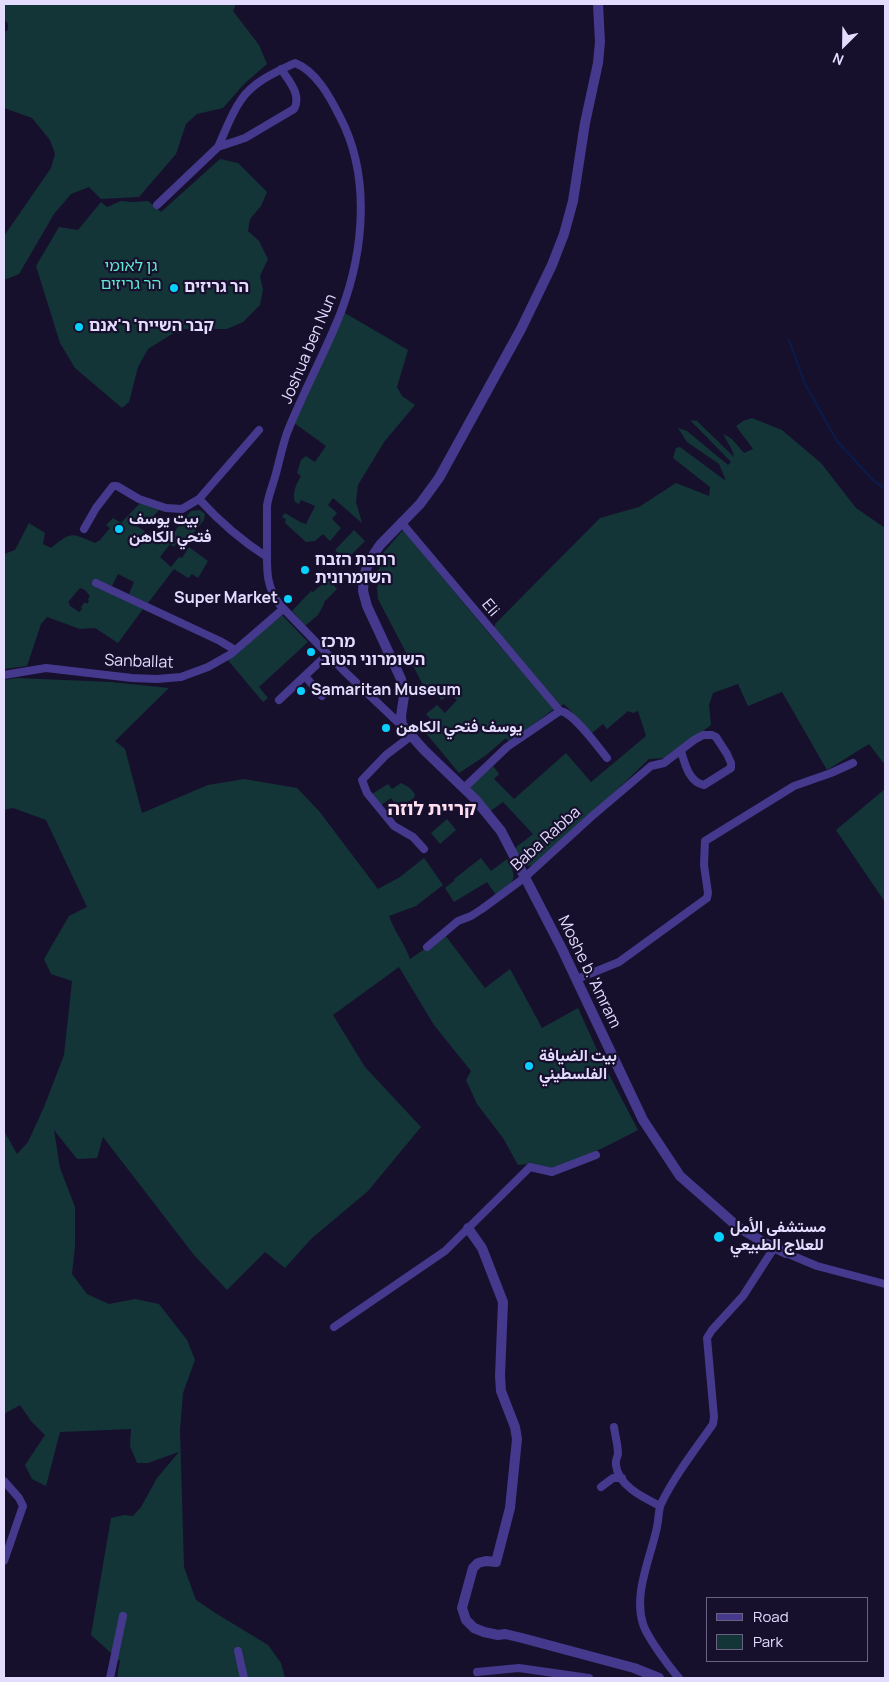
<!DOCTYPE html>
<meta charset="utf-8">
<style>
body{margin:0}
#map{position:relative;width:889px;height:1682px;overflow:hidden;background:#17102d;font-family:Manrope,sans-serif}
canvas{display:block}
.frame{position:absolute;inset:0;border:5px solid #e3dcff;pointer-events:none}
.legend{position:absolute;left:706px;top:1597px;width:162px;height:65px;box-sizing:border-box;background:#17102d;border:1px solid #696281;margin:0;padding:6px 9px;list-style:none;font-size:15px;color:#e3dcff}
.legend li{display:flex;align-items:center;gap:10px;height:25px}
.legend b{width:25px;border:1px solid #696281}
.north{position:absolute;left:819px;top:20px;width:50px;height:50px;-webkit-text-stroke:4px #17102d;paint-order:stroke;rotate:203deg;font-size:14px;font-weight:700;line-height:20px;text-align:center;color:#e3dcff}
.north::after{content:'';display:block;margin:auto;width:18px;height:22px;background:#e3dcff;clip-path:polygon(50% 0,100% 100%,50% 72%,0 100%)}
</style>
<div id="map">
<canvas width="889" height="1682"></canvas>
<div class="frame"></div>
<ul class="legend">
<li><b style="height:6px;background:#44398d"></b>Road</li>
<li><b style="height:14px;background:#133537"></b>Park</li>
</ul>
<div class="north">N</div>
</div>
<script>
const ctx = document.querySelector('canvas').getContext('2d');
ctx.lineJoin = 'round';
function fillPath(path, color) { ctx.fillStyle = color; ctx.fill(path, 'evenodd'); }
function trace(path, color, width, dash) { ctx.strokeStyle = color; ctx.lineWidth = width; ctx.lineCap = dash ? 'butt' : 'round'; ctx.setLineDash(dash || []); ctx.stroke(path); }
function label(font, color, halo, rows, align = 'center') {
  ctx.font = font + ' Manrope,Vazirmatn,"Noto Sans Hebrew",sans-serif'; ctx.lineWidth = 4.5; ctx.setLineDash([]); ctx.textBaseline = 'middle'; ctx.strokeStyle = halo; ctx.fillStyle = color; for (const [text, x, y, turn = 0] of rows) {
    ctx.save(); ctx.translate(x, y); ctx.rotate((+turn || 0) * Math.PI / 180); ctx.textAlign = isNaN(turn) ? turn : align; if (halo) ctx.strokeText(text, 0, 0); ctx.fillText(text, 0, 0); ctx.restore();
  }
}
fillPath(new Path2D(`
 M4,4H236L233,11L259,45L267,64L244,84L223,108L197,114L186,124L176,154L139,197L101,199L89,187L71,194L54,214L19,274L4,280V236L51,168L55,154L50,140L32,118L4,108V32L8,30V24L4,19Z
 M220,159L238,163L267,192L261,206L250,219L248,231L259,241L268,259L260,276L263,290L260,305L243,322L227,329H180L148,349L138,367L129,402L122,408L75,368L60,343L36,266L59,227L78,230L101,202L107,207L121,201L133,202L148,201L161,212Z
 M345,313L408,350L397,387L402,396L415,405L384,442L358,485L356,502L362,523L333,498L328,505L337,513L332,519L341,528L330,541L323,534L315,541L306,542L285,523L286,519L282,517L285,513L300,522L306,524L315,506L301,500L299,504L295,502C292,492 296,485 301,476L297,473L301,460L306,456L315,462L326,446L294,423Z
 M752,418L782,430L821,463L856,508L885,528V765L869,744L827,770L782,692L748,706L738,684L713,693L709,705L711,725L667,758L649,759L573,832L533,865L528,866L522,862L514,849L533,834L503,802L489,812L468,788L493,766L499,774L494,779L514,799L566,753L591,782L646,736L638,711L633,713L628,711L607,729L603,724L592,733L564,704L561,706L495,630V624L600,518L639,507L676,483L709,496L710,487L673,458L676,448L680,447L726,481L719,464L687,442L678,428L687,431L728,465L731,462L690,420L697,421L734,457L732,450L723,434L732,439L744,453L753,449L736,426L743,421Z
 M140,503L160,509L149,521L141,514L134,524L147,533L155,534L160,538L164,539L169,533L173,535L180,523L191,511L200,510L205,514L204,520L187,541L180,538L174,547L170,544L160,557L171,567L179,557L182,558L189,547L208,561L198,578L192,574L188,578L174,569L148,603L129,594L134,582L118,574L112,586L96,581L94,586L143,609L118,643L95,628L80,629L47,617L41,624L27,666L4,669V554L15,550L29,523L45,533L43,544L51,548C72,531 71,533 95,543L100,540L110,528L106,525L113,518L121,523ZM80,588L85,590L90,596L88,599L89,601L87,604L85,602L81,607L82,609L79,612L69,605L70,604L68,602Z
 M354,530L365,541L346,560L335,550Z
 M403,530L492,637L554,709L512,740L509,742L506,738L485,756L459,773L425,732V726L432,721L426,714L437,705L445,713L457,700L449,693L442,700L427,685L422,683L378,599L377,587L382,576L377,571L380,568L377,565L378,559Z
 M328,579L337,589L324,602V604L318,615L305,626L292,611L311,591L313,592Z
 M282,615L308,642L259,687L268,698L263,702L227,659Z
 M17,678L111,682L169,688L115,741L125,749L142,813L208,785L244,779L297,788L319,811L378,889L400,877L424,858L443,885L416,906L389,916C394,931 405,944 410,959L445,935L485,988L510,969L542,1028L578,1008L603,1063L638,1130L605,1147L551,1170L529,1164L518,1165L503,1138L477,1104L466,1080L471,1071L434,1025L399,967L333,1015L365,1067L421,1127L368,1191L311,1239L285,1268L265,1252L227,1290L194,1255L103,1137L97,1158L77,1159L54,1130L60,1168L75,1207V1246L72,1274L87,1294L109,1304L135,1299L159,1304L187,1340L195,1360L183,1393L180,1430L184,1567L196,1600L217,1614L268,1645L281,1663L285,1678H117L120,1661L91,1635L111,1518L124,1515L133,1516L141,1507L157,1478L179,1452L148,1463H137L130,1446L131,1429L60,1432L46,1486L32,1479L25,1465L45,1435L31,1421L20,1405L4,1414V1131L17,1154L28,1142L44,1107L64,1055L72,981L51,974L44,959L69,916L87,907L46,820L13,808L4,810V680Z
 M401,783L410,788L415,794L414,798L398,808L391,798L380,806L372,794L388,784L392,789Z
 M885,789V902L836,830Z
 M447,819L456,830L440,844L431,833Z
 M481,858L491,871L507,859C519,879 514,883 496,895L487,882L454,902L445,888L455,880L454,879Z`), '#133537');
trace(new Path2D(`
 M789,340L805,384L837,441L873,480L885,489`), '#081c4d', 2);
trace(new Path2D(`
 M218,147C225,132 231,114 241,100C253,82 276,72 295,63C316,71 330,97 340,117C371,176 364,251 341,312C325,353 303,392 287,433C282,447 279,463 275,477C272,487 268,497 267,506C267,519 267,532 267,544C267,567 265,586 280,605L343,670L403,727
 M157,205L218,147L245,138L294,109C302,95 289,81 281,69
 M199,499C219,521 242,541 267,557
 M401,522L560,711
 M84,529L96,508L113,486H117L139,499L166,508L182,509L199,499L259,430
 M96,583L220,641L235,650
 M4,675L46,668L132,678L157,679L181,677L208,667L231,654L283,609
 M305,676L322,696
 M279,700L327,655
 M411,736L386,755L362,780L367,793L394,826L413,837L424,849
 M464,788L507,747L560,711C573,712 598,747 607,758
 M427,947L458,921L471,916L482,909L524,878L591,817L651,766L664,763L694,740L703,735H712L716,737L727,754L731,763V768L704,785C689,782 685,764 681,751
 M577,979L619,962L707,898L708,893L704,865L705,841L794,786L831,773L853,763
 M786,1253L817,1266L885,1284
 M334,1327L445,1251L530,1167L552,1172L596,1155
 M614,1427C615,1435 618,1445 618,1454C617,1458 615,1461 616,1465C618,1486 644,1498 660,1506
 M4,1481L19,1498L23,1506L4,1561
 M601,1487L613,1478H622
 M238,1651L244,1678
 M477,1672L519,1668L589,1678
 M110,1678L123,1616
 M679,1678C670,1668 647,1637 643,1624C633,1593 651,1557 657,1527C659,1519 658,1511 661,1504C675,1475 695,1450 713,1424L714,1417L707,1338L712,1330L743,1296L774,1248`), '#44398d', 8);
trace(new Path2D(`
 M598,4L600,42L598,63L585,123L573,201L564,234L552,265L521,329L439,478L420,504L380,545L369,561L364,576L363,591L367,606L401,679L404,696L401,716L402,725L424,750L475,799L501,831L562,949L643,1120L680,1176L738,1227L763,1242L786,1253
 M468,1228L482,1248L503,1302L500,1376L501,1391L515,1427L517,1439L510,1508L496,1562L486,1561L478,1563L473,1568L462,1608L466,1620L474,1628L484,1632L498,1635L505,1634L522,1638L634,1668L659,1678`), '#44398d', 10);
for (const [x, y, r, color] of [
 [174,288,5,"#08d1ff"],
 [79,327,5,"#08d1ff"],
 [119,529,5,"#08d1ff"],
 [305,570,5,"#08d1ff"],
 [288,599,5,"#08d1ff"],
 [311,652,5,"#08d1ff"],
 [301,691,5,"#08d1ff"],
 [386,728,5,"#08d1ff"],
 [529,1066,5,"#08d1ff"],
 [719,1237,6,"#08d1ff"]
]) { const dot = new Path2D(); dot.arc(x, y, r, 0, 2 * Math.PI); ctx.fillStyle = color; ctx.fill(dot); trace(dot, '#17102d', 2); }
label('16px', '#61e6d0', '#17102d', [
 ["גן לאומי",131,267],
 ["הר גריזים",131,285]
]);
label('bold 16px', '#e3dcff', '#17102d', [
 ["הר גריזים",184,288],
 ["קבר השייח' ר'אנם",89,327],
 ["بيت يوسف",129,520],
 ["فتحي الكاهن",129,538],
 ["רחבת הזבח",315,561],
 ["השומרונית",315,579],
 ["Super Market",278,599,"right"],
 ["מרכז",321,643],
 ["השומרוני הטוב",321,661],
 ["Samaritan Museum",311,691],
 ["يوسف فتحي الكاهن",396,728],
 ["بيت الضيافة",539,1057],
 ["الفلسطيني",539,1075],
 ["مستشفى الأمل",730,1228],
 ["للعلاج الطبيعي",730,1246]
], 'left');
label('16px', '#e3dcff', '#17102d', [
 ["Joshua ben Nun",309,349,-67],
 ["Eli",490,608,50],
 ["Sanballat",139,662,2],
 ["Baba Rabba",546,839,-42],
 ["Moshe b. 'Amram",589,972,64]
]);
label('bold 19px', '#ffdef0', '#17102d', [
 ["קריית לוזה",432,810]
]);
</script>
